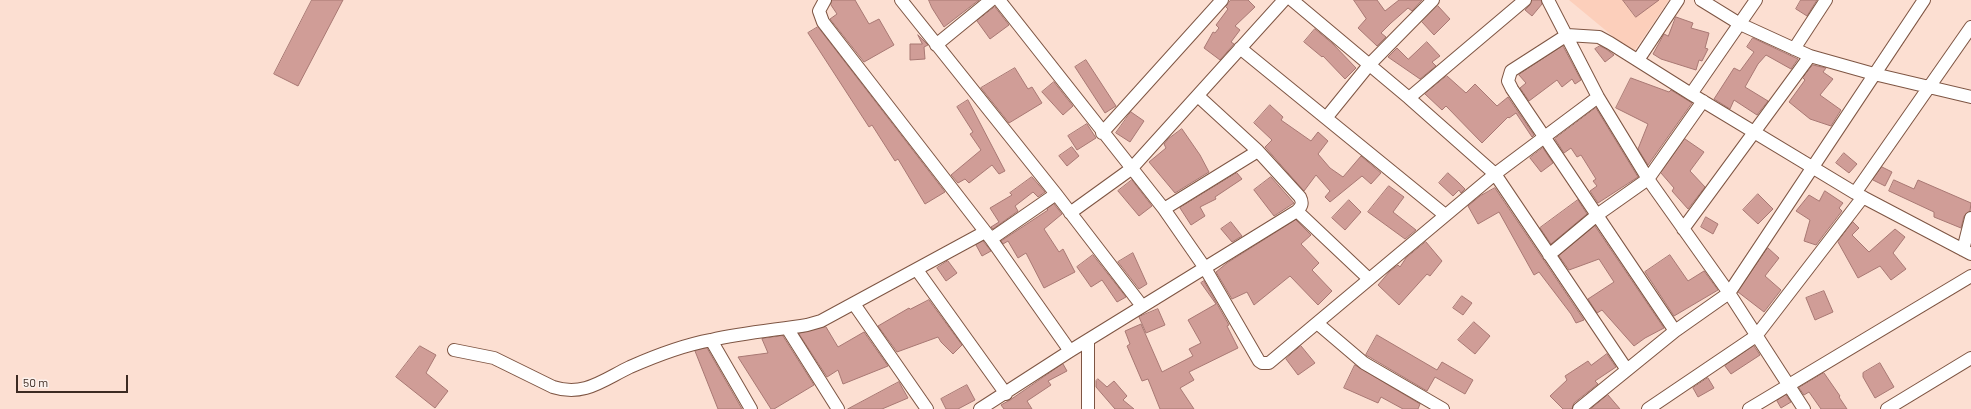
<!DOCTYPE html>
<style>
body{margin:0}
#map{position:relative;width:1971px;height:409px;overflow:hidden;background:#fcdfd2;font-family:Barlow,sans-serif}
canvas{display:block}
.scale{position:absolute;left:16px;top:375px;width:112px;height:18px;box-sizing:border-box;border:2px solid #3c2a22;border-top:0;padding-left:5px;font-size:12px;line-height:14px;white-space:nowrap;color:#3c2a22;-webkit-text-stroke:3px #fbf1ec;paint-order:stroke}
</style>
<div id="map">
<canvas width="1971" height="409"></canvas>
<div class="scale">50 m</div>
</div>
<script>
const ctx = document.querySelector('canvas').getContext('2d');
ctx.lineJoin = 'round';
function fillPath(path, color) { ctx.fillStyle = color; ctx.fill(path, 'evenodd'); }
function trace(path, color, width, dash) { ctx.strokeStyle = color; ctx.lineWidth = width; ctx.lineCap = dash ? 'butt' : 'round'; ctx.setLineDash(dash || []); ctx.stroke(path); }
fillPath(new Path2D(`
 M1569,0H1669L1633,53Z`), '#fccfbb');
const building = new Path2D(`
 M312,0H343L298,86L274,74Z
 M832,0H855L869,24L879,19L894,45L864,62L830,19L837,14L831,5Z
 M929,0H979L944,27L932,8Z
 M1231,0H1248L1255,7L1235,26L1240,30L1231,42L1234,44L1220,60L1204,48L1213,32L1215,33L1219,28L1216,25L1228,9L1226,7Z
 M1354,0H1377L1385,11L1399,0H1422L1412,11L1408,8L1391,23L1381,33L1386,37L1377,46L1358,28L1366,19Z
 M1532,0H1541L1542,4L1532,16L1525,10L1530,5Z
 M1623,0H1659L1636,17Z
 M1801,0H1817L1807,16L1796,9Z
 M1438,6L1450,19L1434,35L1422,22Z
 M995,7L1009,25L990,39L977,21Z
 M1676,17L1693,23L1691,28L1709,33L1705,48L1708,49L1702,61L1699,60L1696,70L1661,59L1653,54L1664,34L1668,36Z
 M818,27L945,192L925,204L898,159L895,161L872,125L869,127L808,33Z
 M1315,29L1333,44L1356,68L1345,79L1323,56L1322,57L1304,42Z
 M918,35L928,45L924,47L925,59L910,60V44H922Z
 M1753,38L1798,59L1791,69L1766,55L1758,64L1745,87L1768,101L1757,115L1734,100L1730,109L1714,99L1734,68L1740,71L1754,52L1747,47Z
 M1427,42L1440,56L1432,62L1436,66L1420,79L1388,57L1397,48L1408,59Z
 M1563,46L1581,80L1575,84L1572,79L1562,87L1557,80L1529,101L1520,88L1526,83L1519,75Z
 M1600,46L1606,49L1614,55L1605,62L1595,49Z
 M1086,60L1116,106L1105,113L1075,67Z
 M1813,65L1826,68L1823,72L1833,79L1820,95L1841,110L1831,126L1810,119L1789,102L1805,80L1803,78Z
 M1015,68L1028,89L1032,87L1042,103L1009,123L981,88Z
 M1447,76L1466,93L1475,84L1497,106L1508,97L1534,135L1532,137L1516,113L1509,118L1508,117L1482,143L1446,106L1442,110L1425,94Z
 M1631,78L1669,92L1671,90L1692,103L1648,165L1638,149L1648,124L1616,108Z
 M1054,82L1073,106L1063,115L1042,92Z
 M968,100L1005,171L999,174L992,165L969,183L965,179L958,183L951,175L981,150L970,134L973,132L957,107Z
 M1270,105L1283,117L1281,120L1311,141L1318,132L1328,141L1318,154L1330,168L1343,177L1361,156L1381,173L1371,184L1362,176L1330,202L1325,197L1330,191L1316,175L1304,191L1265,147L1272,140L1254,123Z
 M1596,108L1638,177L1598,203L1590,191L1597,186L1593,181L1596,179L1581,155L1577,157L1571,148L1564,153L1555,139Z
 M1131,112L1144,121L1130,142L1116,133Z
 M1087,124L1096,138L1077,150L1068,136Z
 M1182,129L1200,155L1209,172L1175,193L1149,162L1166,148L1164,144L1168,139Z
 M1685,139L1704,152L1690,171L1705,187L1688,209L1672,191L1674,188L1661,173Z
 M1072,147L1079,156L1067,166L1059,156Z
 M1543,148L1553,163L1541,172L1530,158Z
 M1844,153L1857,164L1849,173L1836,163Z
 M1882,167L1892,172L1885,186L1873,180Z
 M1237,173L1242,179L1215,197L1216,199L1200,207L1205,216L1191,225L1180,208Z
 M1448,173L1458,182L1465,189L1461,193L1459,190L1453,196L1439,183Z
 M1032,177L1045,192L1038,197L1033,192L1015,206L1018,211L993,229L991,227L999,222L990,208L1012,195L1010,193Z
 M1271,177L1294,203L1274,216L1254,190Z
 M1132,180L1152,206L1139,216L1118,191Z
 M1894,180L1914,189L1918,180L1971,203L1970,211L1964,216L1961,228L1934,217V212L1889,191Z
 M1389,186L1404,197L1393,212L1416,230L1405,239L1368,212Z
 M1495,188L1543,259L1584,320L1576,323L1571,314L1539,272L1534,275L1499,212L1478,224L1468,206L1480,196Z
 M1825,191L1843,203L1839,208L1842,211L1816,245L1804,241L1810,220L1796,211L1809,195L1819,201Z
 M1758,194L1773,209L1758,224L1743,210Z
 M1349,200L1361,212L1345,230L1332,218Z
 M1578,200L1587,214L1551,244L1540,228Z
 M1054,204L1062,214L1044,229L1059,252L1063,249L1075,272L1044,288L1026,253L1018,258L1008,241L1003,244L1001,241L1048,210L1047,209Z
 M1706,217L1718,224L1713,234L1701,227Z
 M1296,220L1311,235L1301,244L1319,263L1312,270L1332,291L1318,305L1290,276L1254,305L1247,292L1232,299L1216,272L1227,263Z
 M1231,222L1242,236L1232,242L1221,229Z
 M1853,222L1859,228L1852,235L1869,252L1895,229L1905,237L1893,253L1906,269L1891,280L1880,266L1858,278L1838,242Z
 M1595,226L1664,328L1645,338L1634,346L1602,310L1597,313L1588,299L1614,282L1599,259L1569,270L1559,256Z
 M983,241L991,251L982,256L976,245Z
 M1426,242L1442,261L1430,276L1427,274L1399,305L1378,285L1390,271L1398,265L1400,267L1406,258Z
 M1768,248L1779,258L1765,276L1781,290L1764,312L1738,292Z
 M1133,253L1147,284L1139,289L1118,262Z
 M1093,255L1126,297L1117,302L1102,280L1091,287L1077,267Z
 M1670,255L1688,281L1704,271L1718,290L1674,316L1645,272Z
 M948,261L957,273L946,281L937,268Z
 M1204,281L1229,325L1227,326L1238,348L1189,372L1194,380L1180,388L1194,409H1160L1148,379L1142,381L1127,346L1130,344L1125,331L1141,324L1162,372L1193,356L1189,349L1201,343L1188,320L1216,304L1201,283Z
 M1824,291L1833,312L1815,320L1806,298Z
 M1462,296L1472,303L1463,315L1453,308Z
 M929,300L962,345L953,354L941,342L938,337L897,352L878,326L909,308L910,309Z
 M1158,309L1165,325L1146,333L1139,317Z
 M1474,322L1490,336L1475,354L1458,340Z
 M826,327L838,347L864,332L888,366L843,384L838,370L827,377L799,334Z
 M1377,335L1437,370L1442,362L1473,380L1465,394L1435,377L1427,391L1366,355Z
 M783,336L814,385L774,409H771L738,357L768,353L762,339Z
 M420,346L436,355L426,373L448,391L435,408L396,377Z
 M1301,346L1315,363L1298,375L1286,359Z
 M1754,346L1760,355L1731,374L1725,366Z
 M707,348L742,409H718L695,351Z
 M1607,354L1616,367L1595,381L1598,384L1574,403L1572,409H1563L1550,396L1567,380L1565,376L1588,361L1591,365Z
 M1880,363L1894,387L1875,398L1863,377V373Z
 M1063,364L1067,371L1048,381L1051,385L1027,401L1032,409H1004L1001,405L1010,400Z
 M1355,365L1420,404L1418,409H1403L1381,397L1378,403L1344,388Z
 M1824,373L1840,396L1839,397L1847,409H1821L1809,392L1804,395L1799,388Z
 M1708,378L1714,388L1698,397L1693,388Z
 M1098,379L1107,387L1114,381L1127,396L1123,400L1134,409H1115L1096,387V381Z
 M899,382L908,398L882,409H848Z
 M967,385L975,400L958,409H946L941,399Z
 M1608,395L1620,409H1591Z
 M1786,395L1791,402L1781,408L1777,401Z`);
fillPath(building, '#d09d97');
trace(building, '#a87873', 1);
const street = new Path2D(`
 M825,0L819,11L823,22L991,239L1070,351
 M901,0L1056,194L1142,306
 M999,0L1164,209L1205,268L1259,361L1262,363H1269L1495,174L1598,97
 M1292,0L1409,98L1495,174L1627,370
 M1548,0L1598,97L1648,179L1729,293L1804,409
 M1701,0L1740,24L1810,56L1874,74L1971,97
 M936,45L991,0
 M1240,48L1445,215
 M1794,49L1826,0
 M1638,60L1678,0
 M1691,94L1756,0
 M1409,98L1525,0
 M1326,118L1369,65L1433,0
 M1102,133L1222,0
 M1855,193L1971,27
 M1164,209L1258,151
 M1297,211L1369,279
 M1070,213L1131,169L1284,0
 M1683,229L1810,56
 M991,239L1056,194
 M1963,250L1971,218
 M1549,255L1597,215L1648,179L1703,101
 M917,270L1006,394
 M854,304L927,409
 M1317,323L1364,363L1443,409
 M787,328L838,409
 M1675,331L1512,89L1508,81L1511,71L1567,35L1599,37L1610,43L1691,94L1855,193L1971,254
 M711,340L751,409
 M1088,340V409
 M454,350L494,358L553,387C584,397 603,380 630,367C655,356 684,345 711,340C742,333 775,330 807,325L821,321L985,232
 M980,409L1070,351L1297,211C1302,206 1303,203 1300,197L1258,151L1198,96
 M1579,409L1675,331L1729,293L1924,0
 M1648,409L1756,336L1863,197
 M1749,409L1971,276
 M1887,409L1971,358`);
trace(street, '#7e5543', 14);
trace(street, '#fff', 12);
</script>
